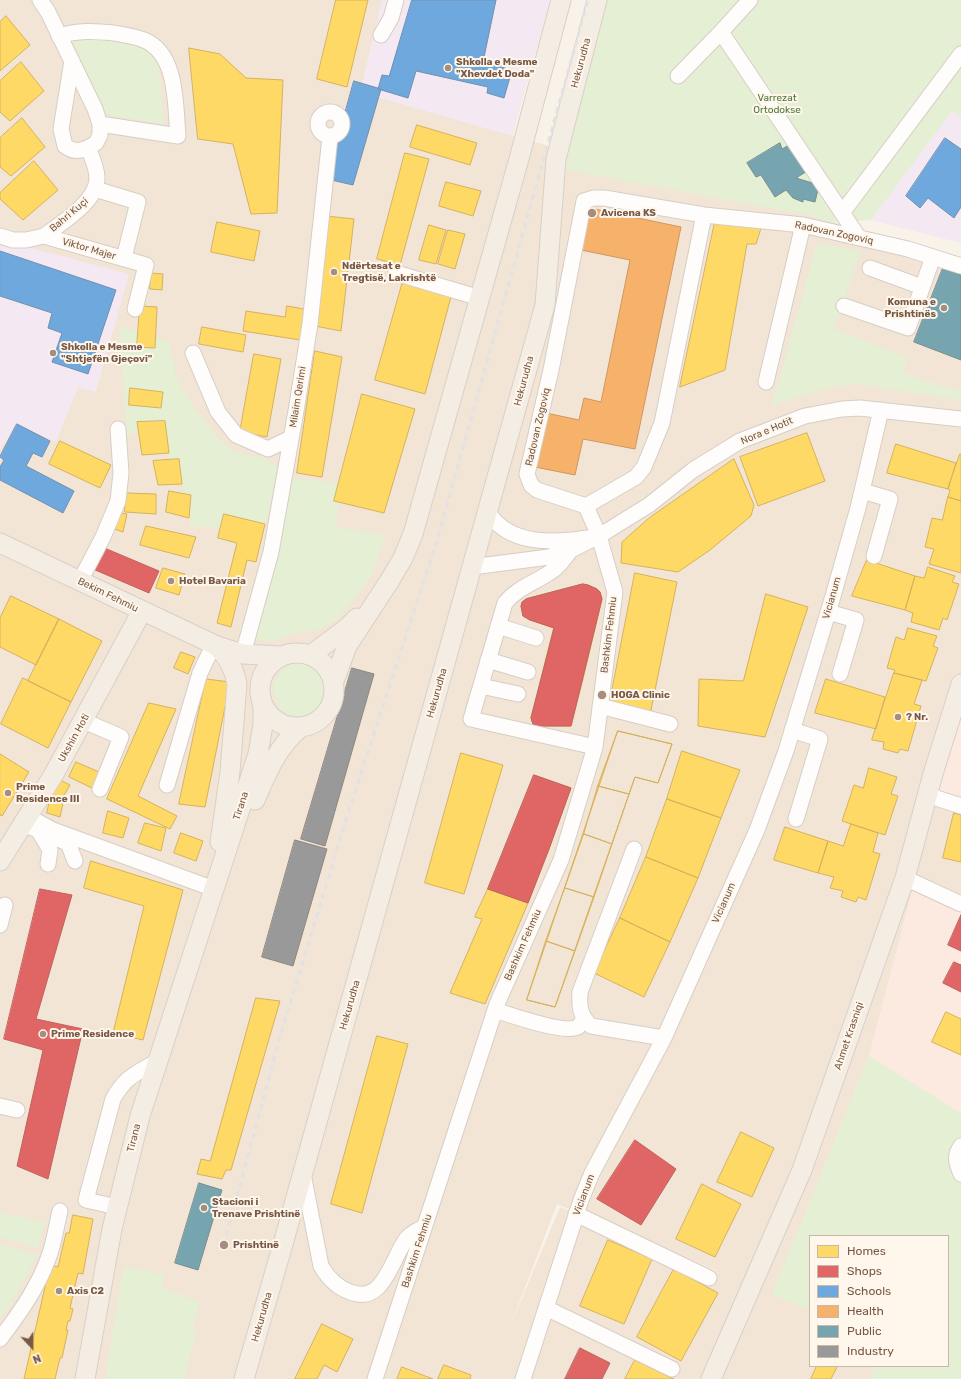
<!DOCTYPE html>
<meta charset="utf-8">
<style>
body{margin:0}
#map{position:relative;width:961px;height:1379px;overflow:hidden;background:#f8f2e9;font-family:Rubik,sans-serif}
canvas{display:block}
.legend{position:absolute;left:809px;top:1235px;width:140px;height:132px;box-sizing:border-box;background:#fff7eb;border:1px solid #c9b7a9;margin:0;padding:5px 7px;list-style:none;font-size:12px;color:#785847}
.legend li{display:flex;align-items:center;gap:8px;height:20px}
.legend b{width:20px;border:1px solid #c9b7a9}
.north{position:absolute;left:12px;top:1327px;width:40px;height:40px;-webkit-text-stroke:3px #fff7eb;paint-order:stroke;rotate:158deg;font-size:11px;font-weight:700;line-height:16px;text-align:center;color:#785847}
.north::after{content:'';display:block;margin:auto;width:14px;height:18px;background:#785847;clip-path:polygon(50% 0,100% 100%,50% 72%,0 100%)}
</style>
<div id="map">
<canvas width="961" height="1379"></canvas>
<ul class="legend">
<li><b style="height:11px;background:#ffd966"></b>Homes</li>
<li><b style="height:11px;background:#e06666"></b>Shops</li>
<li><b style="height:11px;background:#6fa8dc"></b>Schools</li>
<li><b style="height:11px;background:#f6b26b"></b>Health</li>
<li><b style="height:11px;background:#76a5af"></b>Public</li>
<li><b style="height:11px;background:#999"></b>Industry</li>
</ul>
<div class="north">N</div>
</div>
<script>
const ctx = document.querySelector('canvas').getContext('2d');
ctx.lineJoin = 'round';
function fillPath(path, color) { ctx.fillStyle = color; ctx.fill(path, 'evenodd'); }
function trace(path, color, width, dash) { ctx.strokeStyle = color; ctx.lineWidth = width; ctx.lineCap = dash ? 'butt' : 'round'; ctx.setLineDash(dash || []); ctx.stroke(path); }
function label(font, color, halo, rows, align = 'center') {
  ctx.font = font + ' Rubik,sans-serif'; ctx.lineWidth = 4; ctx.setLineDash([]); ctx.textBaseline = 'middle'; ctx.strokeStyle = halo; ctx.fillStyle = color; for (const [text, x, y, turn = 0] of rows) {
    ctx.save(); ctx.translate(x, y); ctx.rotate((+turn || 0) * Math.PI / 180); ctx.textAlign = isNaN(turn) ? turn : align; if (halo) ctx.strokeText(text, 0, 0); ctx.fillText(text, 0, 0); ctx.restore();
  }
}
fillPath(new Path2D(`
 M0,0H550L512,136L812,216L961,259V897L917,878L869,1056L773,1294L810,1310V1366H875L871,1379H0ZM557,1204L716,1270V1271L560,1207L510,1327Z`), '#f2e5d6');
fillPath(new Path2D(`
 M961,684V802L938,793Z
 M914,883L961,902V1113L869,1056Z`), '#fce9df');
fillPath(new Path2D(`
 M382,0H550L512,136L360,92Z
 M952,111L961,118V243L871,220Z
 M0,240L129,274L96,392L78,388L56,442L17,424L0,449Z`), '#f4e8f2');
fillPath(new Path2D(`
 M600,0H961V118L952,111L871,220L831,222L812,216L552,167Z
 M91,37L135,43L155,55L159,69L164,124L106,115L72,40Z
 M817,243L861,251L834,329L907,357L903,373L945,387L961,390V400L855,384L825,389L772,405Z
 M119,326L169,342L176,377L194,407L217,437L236,453L262,457L279,467L265,524L224,514L220,527H190L191,495L184,493L179,459L169,460L165,421L137,422L139,432L127,435Z
 M291,478L343,484L335,527L385,535L372,576L338,619L319,630L294,633L276,640L252,641Z
 M273 690a27 27 0 1 1 54 0a27 27 0 1 1-54 0Z
 M869,1056L961,1113V1379H871L875,1366H948V1236H810V1310L772,1294Z
 M0,1213L45,1222L38,1248L0,1238Z
 M0,1244L38,1255L11,1304L0,1319Z
 M124,1266L164,1275L162,1288L200,1302L193,1329L197,1330L184,1379H105Z`), '#e4efd3');
const homes = new Path2D(`
 M336,0H368L347,87L317,79Z
 M6,16L30,45L0,71V22Z
 M189,48L220,54L246,78L283,80L277,213L251,214L233,144L198,139Z
 M21,62L44,91L10,121L0,112V81Z
 M22,118L45,147L11,176L0,167V138Z
 M417,125L477,143L470,165L410,147Z
 M405,153L429,159L400,265L377,259Z
 M34,161L58,190L23,220L0,199V193Z
 M446,182L481,191L473,216L439,206Z
 M326,216L354,219L341,331L315,326Z
 M716,217L763,222L756,244H747L725,370L680,387Z
 M217,222L260,231L254,261L211,252Z
 M429,225L446,230L436,264L419,260Z
 M448,230L465,234L455,269L438,264Z
 M151,273L163,274L162,290L150,289Z
 M403,281L452,293L425,394L375,380Z
 M140,306L157,307L155,348L137,347Z
 M287,306L304,309L300,340L243,331L246,311L285,317Z
 M202,327L246,335L243,352L199,344Z
 M315,351L342,357L322,477L297,473Z
 M254,354L281,359L267,437L240,432Z
 M130,388L163,392L161,408L129,405Z
 M362,394L415,409L384,513L334,501Z
 M165,421L169,453L142,455L137,422Z
 M807,433L825,481L758,506L740,457Z
 M60,441L111,465L100,488L49,464Z
 M896,444L956,463L948,489L887,473Z
 M960,454H961V501L948,497L950,490L948,489Z
 M179,459L182,484L158,485L153,461Z
 M734,459L754,505L751,516L710,550L678,572L621,563L622,542L649,518Z
 M169,491L191,495L189,518L166,512Z
 M126,493L156,494V514L125,512Z
 M948,497L961,501V573L929,564L934,549L925,547L932,518L942,520Z
 M116,512L127,514L123,532L111,528Z
 M224,514L265,524L256,562L247,560L231,627L217,623L237,543L218,538Z
 M146,526L196,537L189,558L140,545Z
 M867,560L915,576L905,610L852,596Z
 M928,567L955,576L952,582L959,584L947,620L943,618L939,630L911,622L913,613L905,610L915,576L924,578Z
 M163,568L185,574L179,595L156,588Z
 M635,573L677,582L650,715L609,707Z
 M583,584L588,585L597,589L600,592L602,599L594,633L554,628L530,620L523,616L521,606L526,599Z
 M766,594L808,607L765,737L698,726L699,679L743,681Z
 M11,596L59,619L36,665L0,647V618Z
 M59,619L102,641L71,702L28,681Z
 M554,628L594,633L583,679L543,672Z
 M908,628L937,636L933,646L938,648L926,681L894,673L895,670L887,668L896,637L904,640Z
 M181,652L195,657L188,674L174,668Z
 M543,672L583,679L571,726H538L533,724L531,718Z
 M894,673L922,680L914,704L921,706L908,751L900,749L898,753L883,749L884,742L872,740Z
 M23,678L71,702L48,748L1,724Z
 M206,679L230,682L205,807L179,804Z
 M826,679L885,697L876,729L815,713Z
 M149,703L176,709L138,796L177,816L170,829L107,799Z
 M618,731L672,744L658,783L635,777L555,1007L527,1000Z
 M618,731L672,744L658,783L635,777L629,794L598,786Z
 M682,751L740,770L721,818L667,799Z
 M461,753L503,765L464,894L425,883Z
 M0,754L29,772L2,816L0,815Z
 M76,762L99,772L92,788L69,777Z
 M869,768L897,777L891,794L898,796L885,835L842,821L854,785L863,788Z
 M534,775L571,788L549,849L510,835Z
 M60,780L70,785L61,800L52,794Z
 M598,786L629,794L612,844L584,834Z
 M667,799L721,818L698,878L646,857Z
 M50,800L63,803L60,817L47,813Z
 M108,811L129,818L123,838L103,833Z
 M954,813L961,815V862L943,858Z
 M145,823L166,828L161,851L138,843Z
 M851,824L878,833L873,852L880,854L866,900L858,897L856,902L841,897L843,891L830,888L834,877L818,873L828,841L843,846Z
 M785,827L828,841L818,873L774,860Z
 M181,833L203,841L196,861L174,853Z
 M584,834L612,844L594,897L565,888Z
 M510,835L549,849L528,903L488,889Z
 M646,857L698,878L670,942L620,918Z
 M91,861L183,890L143,1040L113,1033L144,906L84,888Z
 M565,888L594,897L575,951L546,941Z
 M488,889L528,903L485,1004L450,993L482,919L475,917Z
 M620,918L670,942L644,997L594,973Z
 M546,941L575,951L555,1007L527,1000Z
 M256,998L280,1001L231,1170H226L222,1179L197,1174L201,1159L210,1161Z
 M946,1012L961,1019V1055L932,1042Z
 M377,1036L408,1044L362,1213L331,1204Z
 M741,1132L774,1148L752,1197L717,1182Z
 M702,1184L741,1204L715,1257L676,1239Z
 M73,1215L93,1219L83,1274L78,1273L70,1308L73,1309L70,1321H68L66,1330H68L62,1358H60L55,1379H24L50,1265L58,1267L66,1233H69Z
 M608,1240L652,1259L624,1324L580,1306Z
 M674,1269L718,1293L681,1361L637,1337Z
 M322,1324L353,1339L337,1372L324,1365L317,1379H295Z
 M635,1360L674,1379H625Z
 M444,1365L471,1375L470,1379H438Z
 M817,1366H835L837,1367L831,1379H811Z
 M402,1367L433,1379H397Z`);
fillPath(homes, '#ffd966');
trace(homes, '#d6b25d', 1);
const shops = new Path2D(`
 M102,547L159,571L149,593L93,569Z
 M583,584L588,585L597,589L600,592L602,599L571,726H538L533,724L531,718L554,628L530,620L523,616L521,606L522,602L526,599Z
 M534,775L571,788L549,849L528,903L488,889Z
 M40,889L72,895L36,1019L83,1029L48,1179L17,1166L43,1050L4,1039Z
 M961,915V951L948,945Z
 M954,962L961,965V992L943,983Z
 M635,1140L676,1169L641,1225L597,1199Z
 M580,1348L610,1363L602,1379H565Z`);
fillPath(shops, '#e06666');
trace(shops, '#c1625d', 1);
const schools = new Path2D(`
 M412,0H496L483,62L512,70L504,98L487,93L488,87L416,71L408,98L378,89L382,75L389,76Z
 M354,81L381,89L353,185L327,179Z
 M945,138L961,149V207L954,218L928,198L920,208L906,196Z
 M0,251L116,290L88,374L52,362L62,333L48,328L52,313L0,296Z
 M17,424L50,441L42,457L33,453L26,466L74,491L63,513L0,480V467L4,460L0,457Z`);
fillPath(schools, '#6fa8dc');
trace(schools, '#7290af', 1);
const health = new Path2D(`
 M585,207L681,227L635,449L583,439L575,475L535,467L546,413L579,420L584,398L601,402L630,260L576,249Z`);
fillPath(health, '#f6b26b');
trace(health, '#d09760', 1);
const public = new Path2D(`
 M780,143L782,149L791,144L809,170L796,178L819,185L815,202L803,199V202L793,198L786,190L775,197L761,175L756,177L747,163Z
 M943,268L961,275V360L914,342Z
 M199,1183L222,1190L198,1270L175,1263Z`);
fillPath(public, '#76a5af');
trace(public, '#778e90', 1);
const industry = new Path2D(`
 M352,668L374,674L325,846L301,839Z
 M295,840L327,849L293,966L262,957Z`);
fillPath(industry, '#999');
trace(industry, '#8f8680', 1);
const minor = new Path2D(`
 M40,0L48,12L95,109L100,124V135L96,143C85,150 75,154 65,146L61,129L72,61
 M750,0L721,32L859,238
 M381,35L391,18L396,0
 M59,36C78,30 95,31 114,33C124,35 134,36 144,40C178,54 175,105 178,136L100,124
 M678,76L721,32
 M318 124a12 12 0 1 1 24 0a12 12 0 1 1-24 0Z
 M95,189L138,202L124,258
 M842,213L961,54
 M704,215L662,423L644,467L636,477L586,506L537,490L531,485L527,474L551,370L584,201L594,198H604L704,215L803,225L908,249L961,266
 M0,236L13,240H26L44,236L146,265L135,309
 M44,236C61,223 97,202 97,178C97,168 92,157 88,148
 M870,268L922,287
 M396,273L480,298
 M844,306L908,328L933,257
 M193,353L218,412L236,435L268,449L291,438
 M766,382L803,225
 M862,491L890,499L874,556
 M488,512C509,546 554,543 588,538
 M571,550C564,559 558,568 549,573C534,583 517,588 505,603L471,719L595,747
 M472,567L549,557L571,550L599,536L649,505L693,470L740,441L805,416L842,409L860,408L961,419
 M80,581L103,537L118,501L121,473L118,429
 M828,612L856,620L840,674
 M498,626L536,638
 M243,654L271,552L296,411L310,324L330,137
 M488,660L528,672
 M481,686L518,694
 M600,706L670,724
 M84,721L121,737L100,789
 M792,730L820,739L796,819
 M167,785L200,673L214,644
 M927,795L961,806
 M29,817L53,830L214,889
 M25,825L38,830L50,850L48,864
 M53,837L68,843L75,861
 M634,849L580,992C579,1007 580,1016 591,1026L664,1038
 M905,878L961,904
 M0,925L5,905
 M495,1010C510,1015 565,1034 578,1027C580,1025 582,1021 584,1020
 M0,1106L17,1110
 M961,1146C954,1156 956,1162 961,1174
 M303,1174L321,1266C328,1278 336,1287 350,1292C384,1306 392,1257 407,1238C411,1233 419,1230 425,1226
 M117,1207L86,1200L113,1099C125,1077 135,1074 156,1062
 M576,1214L709,1278
 M546,1308L672,1369
 M0,1339C19,1314 37,1289 48,1259C54,1244 56,1227 60,1211
 M375,1379L497,1004L561,860L595,747L615,592L599,536L586,506
 M523,1379L581,1200L592,1173L664,1038L757,830L786,751L833,596L858,508L881,410`);
const major = new Path2D(`
 M0,543L217,646L243,654L280,656
 M217,646C228,658 234,668 237,684L230,772L220,842
 M260 690a37 37 0 1 1 74 0a37 37 0 1 1-74 0Z
 M311,655L348,627L357,618
 M334,681L347,646L390,580L403,558L413,534L519,159L561,0
 M255,800C267,772 277,747 301,727
 M0,861L54,774L142,611
 M85,1379L112,1229L140,1116L258,754L263,725V706
 M244,1379L283,1244L545,305L556,159L597,0
 M711,1379L802,1170L905,878L933,774L961,684`);
trace(minor, '#d6cec6', 17);
trace(major, '#dacfc8', 21);
trace(minor, '#fefdfc', 15);
trace(major, '#f3ede4', 19);
trace(new Path2D(`
 M224,1245L280,1037L348,813L437,541L588,0`), '#e4e1e5', 3, [6, 4]);
for (const [x, y, r, color] of [
 [448,68,4,"#a58e80"],
 [592,213,5,"#a58e80"],
 [334,272,4,"#a58e80"],
 [944,308,4,"#a58e80"],
 [53,353,4,"#a58e80"],
 [171,581,4,"#a58e80"],
 [602,695,5,"#a58e80"],
 [898,717,4,"#a58e80"],
 [8,793,4,"#a58e80"],
 [43,1034,4,"#a58e80"],
 [204,1208,4,"#a58e80"],
 [224,1245,5,"#a58e80"],
 [59,1291,4,"#a58e80"]
]) { const dot = new Path2D(); dot.arc(x, y, r, 0, 2 * Math.PI); ctx.fillStyle = color; ctx.fill(dot); trace(dot, '#fff7eb', 1.5); }
label('bold 10px', '#785847', '#fff7eb', [
 ["Shkolla e Mesme",456,62],
 ["\"Xhevdet Doda\"",456,74],
 ["Avicena KS",601,213],
 ["Ndërtesat e",342,266],
 ["Tregtisë, Lakrishtë",342,278],
 ["Komuna e",936,302,"right"],
 ["Prishtinës",936,314,"right"],
 ["Shkolla e Mesme",61,347],
 ["\"Shtjefën Gjeçovi\"",61,359],
 ["Hotel Bavaria",179,581],
 ["HOGA Clinic",611,695],
 ["? Nr.",906,717],
 ["Prime",16,787],
 ["Residence III",16,799],
 ["Prime Residence",51,1034],
 ["Stacioni i",212,1202],
 ["Trenave Prishtinë",212,1214],
 ["Prishtinë",233,1245],
 ["Axis C2",67,1291]
], 'left');
label('10px', '#785847', '#fff7eb', [
 ["Hekurudha",581,63,-75],
 ["Bahri Kuçi",69,215,-40],
 ["Radovan Zogoviq",834,233,12],
 ["Viktor Majer",89,249,16],
 ["Hekurudha",524,381,-75],
 ["Milaim Qerimi",298,397,-81],
 ["Radovan Zogoviq",538,427,-77],
 ["Nora e Hotit",767,431,-23],
 ["Bekim Fehmiu",108,595,26],
 ["Vicianum",832,598,-74],
 ["Bashkim Fehmiu",609,635,-83],
 ["Hekurudha",437,693,-74],
 ["Ukshin Hoti",74,738,-61],
 ["Tirana",241,806,-72],
 ["Vicianum",724,903,-66],
 ["Bashkim Fehmiu",523,945,-66],
 ["Hekurudha",350,1005,-74],
 ["Ahmet Krasniqi",849,1036,-71],
 ["Tirana",134,1138,-76],
 ["Vicianum",584,1195,-69],
 ["Bashkim Fehmiu",417,1251,-72],
 ["Hekurudha",262,1317,-74]
]);
label('10px', '#4e783c', '#fff7eb', [
 ["Varrezat",777,98],
 ["Ortodokse",777,110]
]);
</script>
